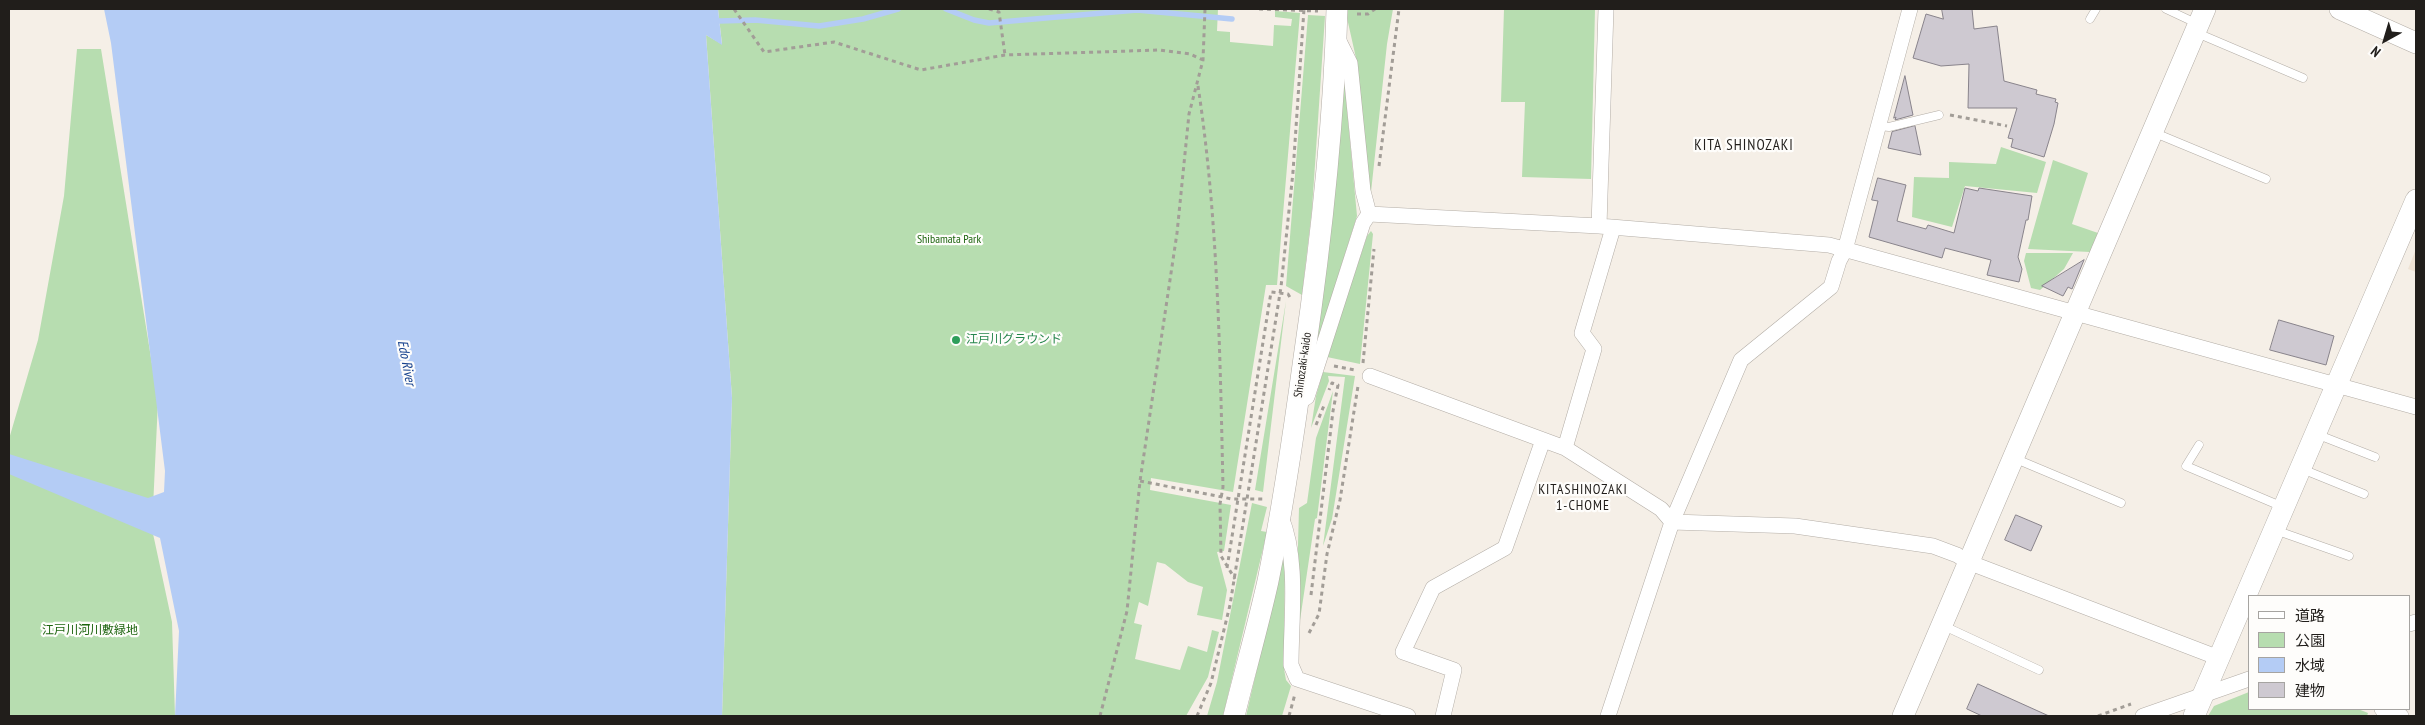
<!DOCTYPE html>
<meta charset="utf-8">
<style>
body{margin:0}
#map{position:relative;width:2425px;height:725px;overflow:hidden;background:#f5efe7;font-family:"PT Sans Narrow","Noto Sans JP",sans-serif}
canvas{display:block}
.frame{position:absolute;inset:0;border:10px solid #211e1b;pointer-events:none}
.legend{position:absolute;left:2248px;top:595px;width:162px;height:115px;box-sizing:border-box;background:#fefdfb;border:1px solid #a6a4a1;margin:0;padding:6px 9px;list-style:none;font-size:15px;color:#211e1b}
.legend li{display:flex;align-items:center;gap:10px;height:25px}
.legend b{width:25px;border:1px solid #a6a4a1}
.north{position:absolute;left:2360px;top:15px;width:50px;height:50px;-webkit-text-stroke:4px #fefdfb;paint-order:stroke;rotate:219deg;font-size:14px;font-weight:700;line-height:20px;text-align:center;color:#211e1b}
.north::after{content:'';display:block;margin:auto;width:18px;height:22px;background:#211e1b;clip-path:polygon(50% 0,100% 100%,50% 72%,0 100%)}
</style>
<div id="map">
<canvas width="2425" height="725"></canvas>
<div class="frame"></div>
<ul class="legend">
<li><b style="height:6px;background:#fff"></b>道路</li>
<li><b style="height:14px;background:#b7ddb0"></b>公園</li>
<li><b style="height:14px;background:#b4ccf5"></b>水域</li>
<li><b style="height:14px;background:#cec9d1"></b>建物</li>
</ul>
<div class="north">N</div>
</div>
<script>
const ctx = document.querySelector('canvas').getContext('2d');
ctx.lineJoin = 'round';
function fillPath(path, color) { ctx.fillStyle = color; ctx.fill(path, 'evenodd'); }
function trace(path, color, width, dash) { ctx.strokeStyle = color; ctx.lineWidth = width; ctx.lineCap = dash ? 'butt' : 'round'; ctx.setLineDash(dash || []); ctx.stroke(path); }
function label(font, color, halo, rows, align = 'center') {
  ctx.font = font + ' "PT Sans Narrow","Noto Sans JP",sans-serif'; ctx.lineWidth = 4.5; ctx.setLineDash([]); ctx.textBaseline = 'middle'; ctx.strokeStyle = halo; ctx.fillStyle = color; for (const [text, x, y, turn = 0] of rows) {
    ctx.save(); ctx.translate(x, y); ctx.rotate((+turn || 0) * Math.PI / 180); ctx.textAlign = isNaN(turn) ? turn : align; if (halo) ctx.strokeText(text, 0, 0); ctx.fillText(text, 0, 0); ctx.restore();
  }
}
fillPath(new Path2D(`
 M2416,249V272L2408,269Z`), '#eee2d4');
fillPath(new Path2D(`
 M718,9H1218L1217,31L1230,32V42L1273,46L1274,25L1291,26L1292,19L1275,17V11L1300,13L1277,285H1266L1233,492L1151,478L1150,490L1231,505L1224,551L1217,552L1227,590L1222,620L1197,615L1203,587L1188,582L1165,564L1157,562L1148,606L1139,602L1134,623L1142,625L1135,659L1180,670L1188,646L1207,652L1212,630L1219,632L1208,677L1186,716H722L732,398L706,35L722,44Z
 M1347,9H1393L1387,44L1371,192L1368,183L1356,58L1347,18Z
 M1504,9H1595L1591,179L1522,177L1525,102H1501Z
 M1308,15L1325,16L1312,209L1302,295L1286,286Z
 M77,49H101L158,401L152,529L172,622L175,716H9V439L38,340L64,196Z
 M1343,66L1357,216L1315,349Z
 M2001,147L2046,162L2037,193L1965,186L1952,227L1912,217L1914,177L1949,178V162L1996,164Z
 M2053,160L2088,173L2072,224L2098,233L2090,252L2028,249Z
 M1371,231L1373,234L1360,364L1327,357L1367,236Z
 M2026,253H2073L2064,269L2040,290L2031,288L2024,261Z
 M1286,301L1263,492L1255,490Z
 M1323,372L1355,376L1332,519L1323,546L1345,377L1328,376L1329,381L1311,428L1316,396Z
 M1333,391L1317,518L1315,519L1295,654L1299,508L1307,503L1316,438Z
 M1252,503L1267,507L1261,531L1267,532L1223,716H1207L1217,682Z
 M1285,548L1284,669L1286,680L1291,686L1282,716H1246Z
 M2249,692V709H2358L2368,713L2367,716H2208L2214,706Z`), '#b7ddb0');
fillPath(new Path2D(`
 M104,9H718L722,45L706,35L732,398L722,716H175L179,631L160,538L9,474V454L148,498L164,492L165,471L111,43Z`), '#b4ccf5');
trace(new Path2D(`
 M946,9L974,20L989,23L1137,10L1232,19
 M713,19L719,21L755,20L819,26L863,19L898,9`), '#b4ccf5', 5.5);
const building = new Path2D(`
 M1942,9H1972L1974,29L1997,26L2004,81L2037,90L2036,94L2056,99L2055,102L2058,103L2054,124L2044,157L2011,147L2013,139L2008,138L2017,108H1968L1969,64L1941,66L1913,58L1926,14L1943,19Z
 M1905,76L1913,115L1895,120L1896,117L1894,118Z
 M1915,126L1921,155L1888,148L1892,132Z
 M1878,178L1906,185L1897,221L1926,229L1928,225L1954,233L1965,188L1978,191L1979,188L2032,196L2028,220H2026L2018,257L2022,269L2019,282L1987,275L1991,260L1945,248L1942,258L1869,237L1878,201L1872,200Z
 M2084,260L2072,289L2068,287L2063,296L2042,286Z
 M2279,320L2334,336L2326,365L2270,350Z
 M2016,515L2042,526L2031,551L2005,540Z
 M1978,684L2049,716H1982L1967,709Z`);
fillPath(building, '#cec9d1');
trace(building, '#88838b', 1);
const lane = new Path2D(`
 M2166,9L2198,24
 M2090,19L2096,9
 M2197,33L2303,78
 M1879,126L1889,127L1939,115
 M2155,133L2266,179
 M2316,434L2375,457
 M2199,445L2186,466L2283,507
 M2016,459L2121,503
 M2302,469L2364,494
 M2275,530L2349,556
 M1944,626L2039,670`);
const street = new Path2D(`
 M1336,35L1350,63L1363,191L1369,214L1599,226L1829,245L2416,407
 M1599,226L1606,9
 M1370,376L1565,448L1661,509L1672,522L1795,526L1933,546L1957,555L1968,562L2219,658
 M1302,400L1307,397L1363,223L1369,214
 M1565,448L1594,349L1582,333L1613,228
 M1281,517C1299,560 1291,618 1291,665L1297,679L1408,716
 M2409,624L2416,622
 M2382,709L2401,716
 M1443,716L1454,670L1403,652L1433,588L1505,548L1543,440
 M1608,716L1672,522L1741,360L1831,287L1839,261L1845,250L1910,9
 M2143,716L2249,679`);
const secondary = new Path2D(`
 M2340,9L2416,43
 M1234,716C1245,671 1258,626 1268,581C1283,507 1294,432 1304,358C1321,242 1334,126 1337,9
 M1903,716L2205,9
 M2194,716L2416,200`);
trace(lane, '#b3ada6', 9);
trace(street, '#b3ada6', 16);
trace(secondary, '#b3ada6', 22);
trace(new Path2D(`
 M734,9L764,52L834,42L921,70L1005,55L1160,50L1190,54L1203,60
 M989,9L999,12L1005,55
 M1259,9L1318,11
 M1357,14H1368L1375,9
 M1198,86C1218,218 1220,353 1223,487L1220,504L1221,556L1235,579
 M1950,115L2007,126
 M1379,166L1399,9
 M1363,363L1374,249
 M1334,366L1355,370
 M1316,425L1325,403
 M1140,481L1232,499H1263
 M1227,568L1271,292L1288,294L1291,299
 M1311,595L1333,411L1338,385L1332,383L1329,390
 M1309,633L1319,614L1327,554L1340,500L1358,386
 M1100,716L1127,611L1140,481L1177,233L1189,114L1203,60L1205,9
 M1197,716L1211,683L1230,605L1281,287L1293,172L1304,9
 M1289,716L1295,694
 M2098,716L2131,704`), '#a29d97', 3, [4, 4]);
trace(lane, '#fff', 8);
trace(street, '#fff', 15);
trace(secondary, '#fff', 21);
for (const [x, y, r, color] of [
 [956,340,5,"#2e9e5b"]
]) { const dot = new Path2D(); dot.arc(x, y, r, 0, 2 * Math.PI); ctx.fillStyle = color; ctx.fill(dot); trace(dot, '#fefdfb', 2); }
label('12px', '#1e6510', '#fefdfb', [
 ["Shibamata Park",949,240],
 ["江戸川河川敷緑地",90,631]
]);
label('12px', '#27864d', '#fefdfb', [
 ["江戸川グラウンド",966,340]
], 'left');
label('12px', '#211e1b', '#fefdfb', [
 ["Shinozaki-kaido",1303,365,-82]
]);
label('italic 14px', '#17428e', '#fefdfb', [
 ["Edo River",406,363,79]
]);
ctx.letterSpacing = '1px';
label('14px', '#211e1b', '#fefdfb', [
 ["KITASHINOZAKI",1583,490],
 ["1-CHOME",1583,506]
]);
ctx.letterSpacing = '0px';
ctx.letterSpacing = '1px';
label('15px', '#211e1b', '#fefdfb', [
 ["KITA SHINOZAKI",1744,146]
]);
ctx.letterSpacing = '0px';
</script>
